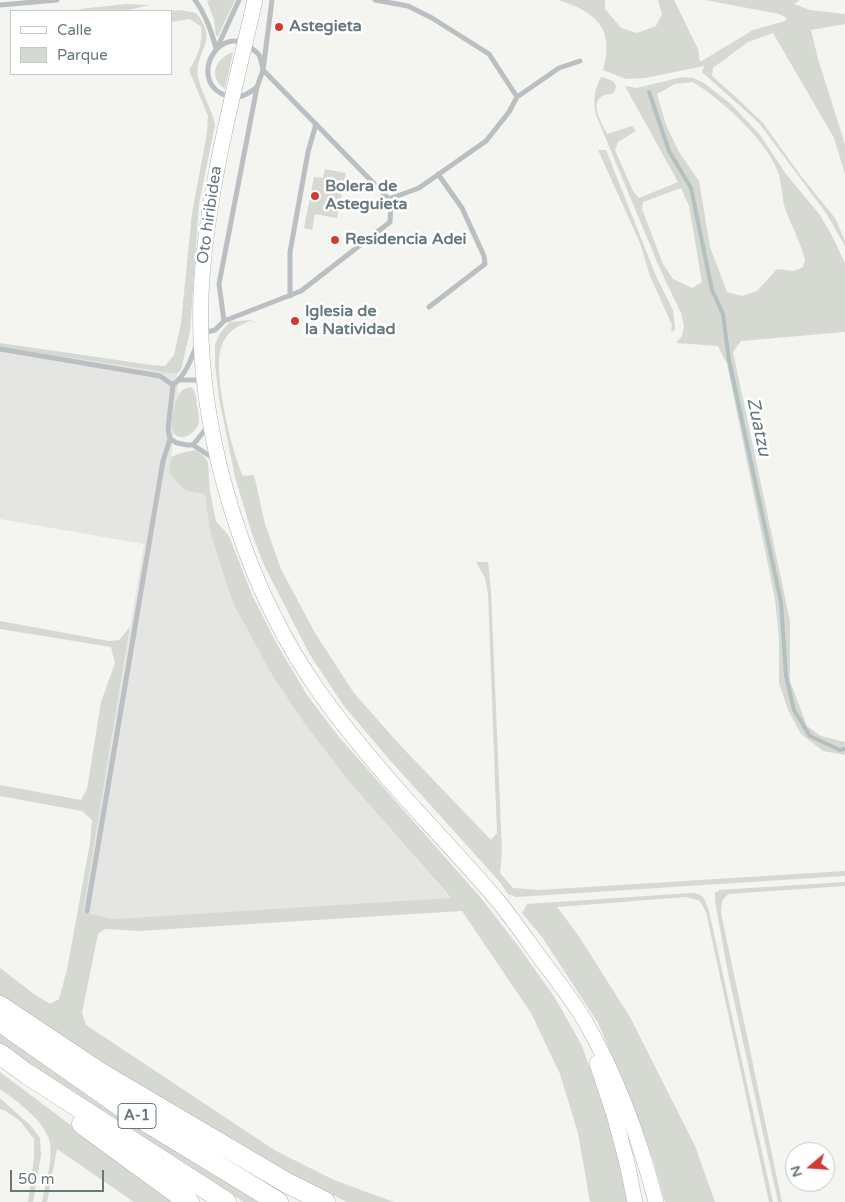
<!DOCTYPE html>
<style>
body{margin:0}
#map{position:relative;width:845px;height:1202px;overflow:hidden;background:#f4f4f1;font-family:"Varela Round",sans-serif}
canvas{display:block}
.legend{position:absolute;left:10px;top:10px;width:162px;height:65px;box-sizing:border-box;background:#fff;border:1px solid #c2c9cc;margin:0;padding:6px 9px;list-style:none;font-size:15px;color:#67797f}
.legend li{display:flex;align-items:center;gap:10px;height:25px}
.legend b{width:25px;border:1px solid #c2c9cc}
.north{position:absolute;left:785px;top:1142px;width:50px;height:50px;box-sizing:border-box;background:#fff;border:1px solid #c2c9cc;border-radius:50%;rotate:252deg;font-size:14px;font-weight:700;line-height:20px;text-align:center;color:#67797f}
.north::after{content:'';display:block;margin:auto;width:18px;height:22px;background:#cf3c36;clip-path:polygon(50% 0,100% 100%,50% 72%,0 100%)}
.scale{position:absolute;left:10px;top:1170px;width:94px;height:22px;box-sizing:border-box;border:2px solid #67797f;border-top:0;padding-left:6px;font-size:15px;line-height:18px;white-space:nowrap;color:#67797f;-webkit-text-stroke:4px #fff;paint-order:stroke}
</style>
<div id="map">
<canvas width="845" height="1202"></canvas>
<ul class="legend">
<li><b style="height:6px;background:#fff"></b>Calle</li>
<li><b style="height:14px;background:#d5d9d1"></b>Parque</li>
</ul>
<div class="north">N</div>
<div class="scale">50 m</div>
</div>
<script>
const ctx = document.querySelector('canvas').getContext('2d');
ctx.lineJoin = 'round';
function fillPath(path, color) { ctx.fillStyle = color; ctx.fill(path, 'evenodd'); }
function trace(path, color, width, dash) { ctx.strokeStyle = color; ctx.lineWidth = width; ctx.lineCap = dash ? 'butt' : 'round'; ctx.setLineDash(dash || []); ctx.stroke(path); }
function label(font, color, halo, rows, align = 'center') {
  ctx.font = font + ' "Varela Round",sans-serif'; ctx.lineWidth = 5; ctx.setLineDash([]); ctx.textBaseline = 'middle'; ctx.strokeStyle = halo; ctx.fillStyle = color; for (const [text, x, y, turn = 0] of rows) {
    ctx.save(); ctx.translate(x, y); ctx.rotate((+turn || 0) * Math.PI / 180); ctx.textAlign = isNaN(turn) ? turn : align; if (halo) ctx.strokeText(text, 0, 0); ctx.fillText(text, 0, 0); ctx.restore();
  }
}
fillPath(new Path2D(`
 M0,347L177,374L178,393L172,428L174,433L169,474L186,491L205,494L210,532L235,607L272,675L304,723L347,779L451,899L113,919L83,912L144,544L0,519Z`), '#e5e5e4');
fillPath(new Path2D(`
 M211,0H235L218,36H216L214,20L207,1Z
 M558,0H605V9L621,28L637,33L656,26L662,14L658,0H674L698,49L700,62L753,30L785,21L787,18L779,14L705,0H800L794,4L810,10L845,14V24L811,30L818,59L845,144V174L834,138L773,33L748,42L713,68L712,76L737,98L763,123L801,176L835,218L845,241V246L826,213L759,123L702,72L704,66L645,78L626,79L603,70C615,28 596,12 558,0Z
 M126,4L150,5L124,11H79L80,9Z
 M180,10L196,13C220,41 195,50 198,76C200,91 212,108 215,125L199,204L190,331L181,370L177,374L0,347V343L152,365L165,366L174,355L181,323L192,213L207,133L208,116L189,70C198,56 203,43 201,26L189,19L171,22V11H170Z
 M233,52L225,89C207,76 216,58 233,52Z
 M601,77L613,81L616,86L614,93C611,94 606,94 602,96C589,104 603,125 607,134L632,126L636,131L618,142L615,150L633,191L639,198L678,182L625,86L637,88L682,77L693,78L704,83L731,104L760,135L786,174L820,215L831,234L845,263V332L741,341L733,352L790,621V681L807,726L821,736L845,742V755L823,751L801,734L788,710L779,683V639L775,599L727,364L718,346L676,343L682,336L684,326L681,313L660,269L596,115C593,101 594,90 601,77ZM693,82C723,101 768,141 779,175C782,186 782,198 785,209C792,226 800,242 805,259L803,267L794,271L777,269L757,291L742,296L727,292L710,247L699,181L679,152L666,125L657,94L675,84ZM681,188L689,206L702,282L692,288L673,279L663,264L642,209L643,202Z
 M598,150H606L656,276L673,310L675,329L671,333L672,325L650,276L640,243Z
 M325,169L346,173L337,218L315,214L312,230L304,228L314,177L323,178Z
 M250,320L257,323L249,321C237,327 227,331 222,345C211,368 232,452 243,476L254,475L265,524L281,569L315,633L354,693L398,743L491,840L497,833L488,593L485,578L476,562H488L491,591L502,852L500,873L513,888L539,890L845,871V876L516,897L508,894L499,881L388,758L344,706L310,655L264,565L252,534L235,477L219,398L215,364V344L221,332L230,322Z
 M191,387C196,392 196,397 197,405C198,410 199,415 199,420C199,433 177,446 172,429C171,423 173,412 175,406C178,395 179,389 191,387Z
 M195,450L203,455L208,462L210,492L216,521L229,536L253,597L278,646L307,695L339,737L481,898L519,947L555,998L581,1044L596,1084L613,1137L628,1202H590L578,1133L560,1074L531,1013L462,911L138,931L105,929L98,934L82,1013L86,1025L276,1151L334,1180L394,1202H347L274,1166L148,1092L0,995V968L34,994L50,1004L59,999L67,970L90,843L92,820L82,811L0,796V785L81,800L87,789L101,702L115,663L111,647L0,629V621L109,641L119,640L130,627L83,912L113,919L451,898L347,779L304,723L272,675L235,607L229,591L210,532L205,494L186,491L169,474L171,457L181,453Z
 M845,882V886L728,894L722,901L721,913L782,1202H778L728,973L715,901V893L720,890Z
 M691,893C705,894 704,899 709,911L773,1202H769L706,912L700,901L686,897L557,907L578,935L630,1017L695,1146L715,1202H665L654,1163L625,1086L598,1023L542,937L522,913L527,904Z
 M0,1032L261,1202H244L146,1142L0,1043Z
 M0,1072L173,1202H134L57,1149L47,1202H42C45,1184 53,1162 50,1143C47,1123 16,1100 0,1089Z
 M0,1098L31,1126L40,1138L41,1155L33,1202H28L34,1158V1139L21,1122L6,1111L0,1109Z`), '#d5d9d1');
trace(new Path2D(`
 M649,92L669,151L691,188L712,290L723,314L729,360L781,602L786,676L794,710L810,736L840,750L845,749`), '#b2c0c2', 4);
const secondary = new Path2D(`
 M255,0C234,92 209,183 202,277C192,411 237,569 311,680C340,723 373,762 408,801C438,834 469,867 498,901C512,918 525,937 538,955C554,976 571,998 585,1021C617,1077 640,1140 656,1202
 M597,1063L615,1118L627,1163L635,1202`);
const highway = new Path2D(`
 M0,1006L99,1072L287,1183L325,1202
 M5,1025L122,1107L278,1202
 M0,1054L27,1074L226,1202
 M82,1124L189,1202`);
trace(secondary, '#acb3b6', 16);
trace(highway, '#b0b4b6', 21);
trace(new Path2D(`
 M195,0C206,15 211,31 216,48
 M375,0L408,6L432,18L489,54L517,97
 M0,5L57,0
 M217,48L239,0
 M389,199L419,188L486,141L509,112L517,97L559,68L580,61
 M290,296V252L308,152L316,124
 M429,307L485,264L484,256L462,208L438,174
 M224,321L219,284L257,87L263,70L272,0
 M203,333L215,330L224,321L301,291L390,222L391,205L389,199L263,70C262,65 261,59 259,55C257,52 253,50 250,47C220,23 189,77 222,94C235,101 246,96 257,87
 M197,344C191,359 186,375 173,385L168,429L170,439L177,443L187,445H193L216,460
 M0,349L160,376L173,385
 M180,380H202
 M193,445L208,426
 M87,911L163,461L170,439`), '#babfc1', 5);
trace(secondary, '#fff', 15);
trace(highway, '#fff', 20);
for (const [x, y, r, color] of [
 [279,27,5,"#cf3c36"],
 [315,196,5,"#cf3c36"],
 [335,240,5,"#cf3c36"],
 [295,321,5,"#cf3c36"]
]) { const dot = new Path2D(); dot.arc(x, y, r, 0, 2 * Math.PI); ctx.fillStyle = color; ctx.fill(dot); trace(dot, '#fff', 2); }
for (const [x, y, w] of [
 [137,1116,38]
]) { const box = new Path2D(); box.roundRect(x - w / 2, y - 12.5, w, 25, 4); ctx.fillStyle = '#fff'; ctx.fill(box); trace(box, '#67797f', 1); }
label('bold 15px', '#67797f', null, [
 ["A-1",137,1116]
]);
label('bold 16px', '#67797f', '#fff', [
 ["Astegieta",289,27],
 ["Bolera de",325,187],
 ["Asteguieta",325,205],
 ["Residencia Adei",345,240],
 ["Iglesia de",305,312],
 ["la Natividad",305,330]
], 'left');
label('16px', '#67797f', '#fff', [
 ["Oto hiribidea",210,215,-82]
]);
label('italic 18px', '#637a7c', '#fff', [
 ["Zuatzu",758,427,78]
]);
</script>
